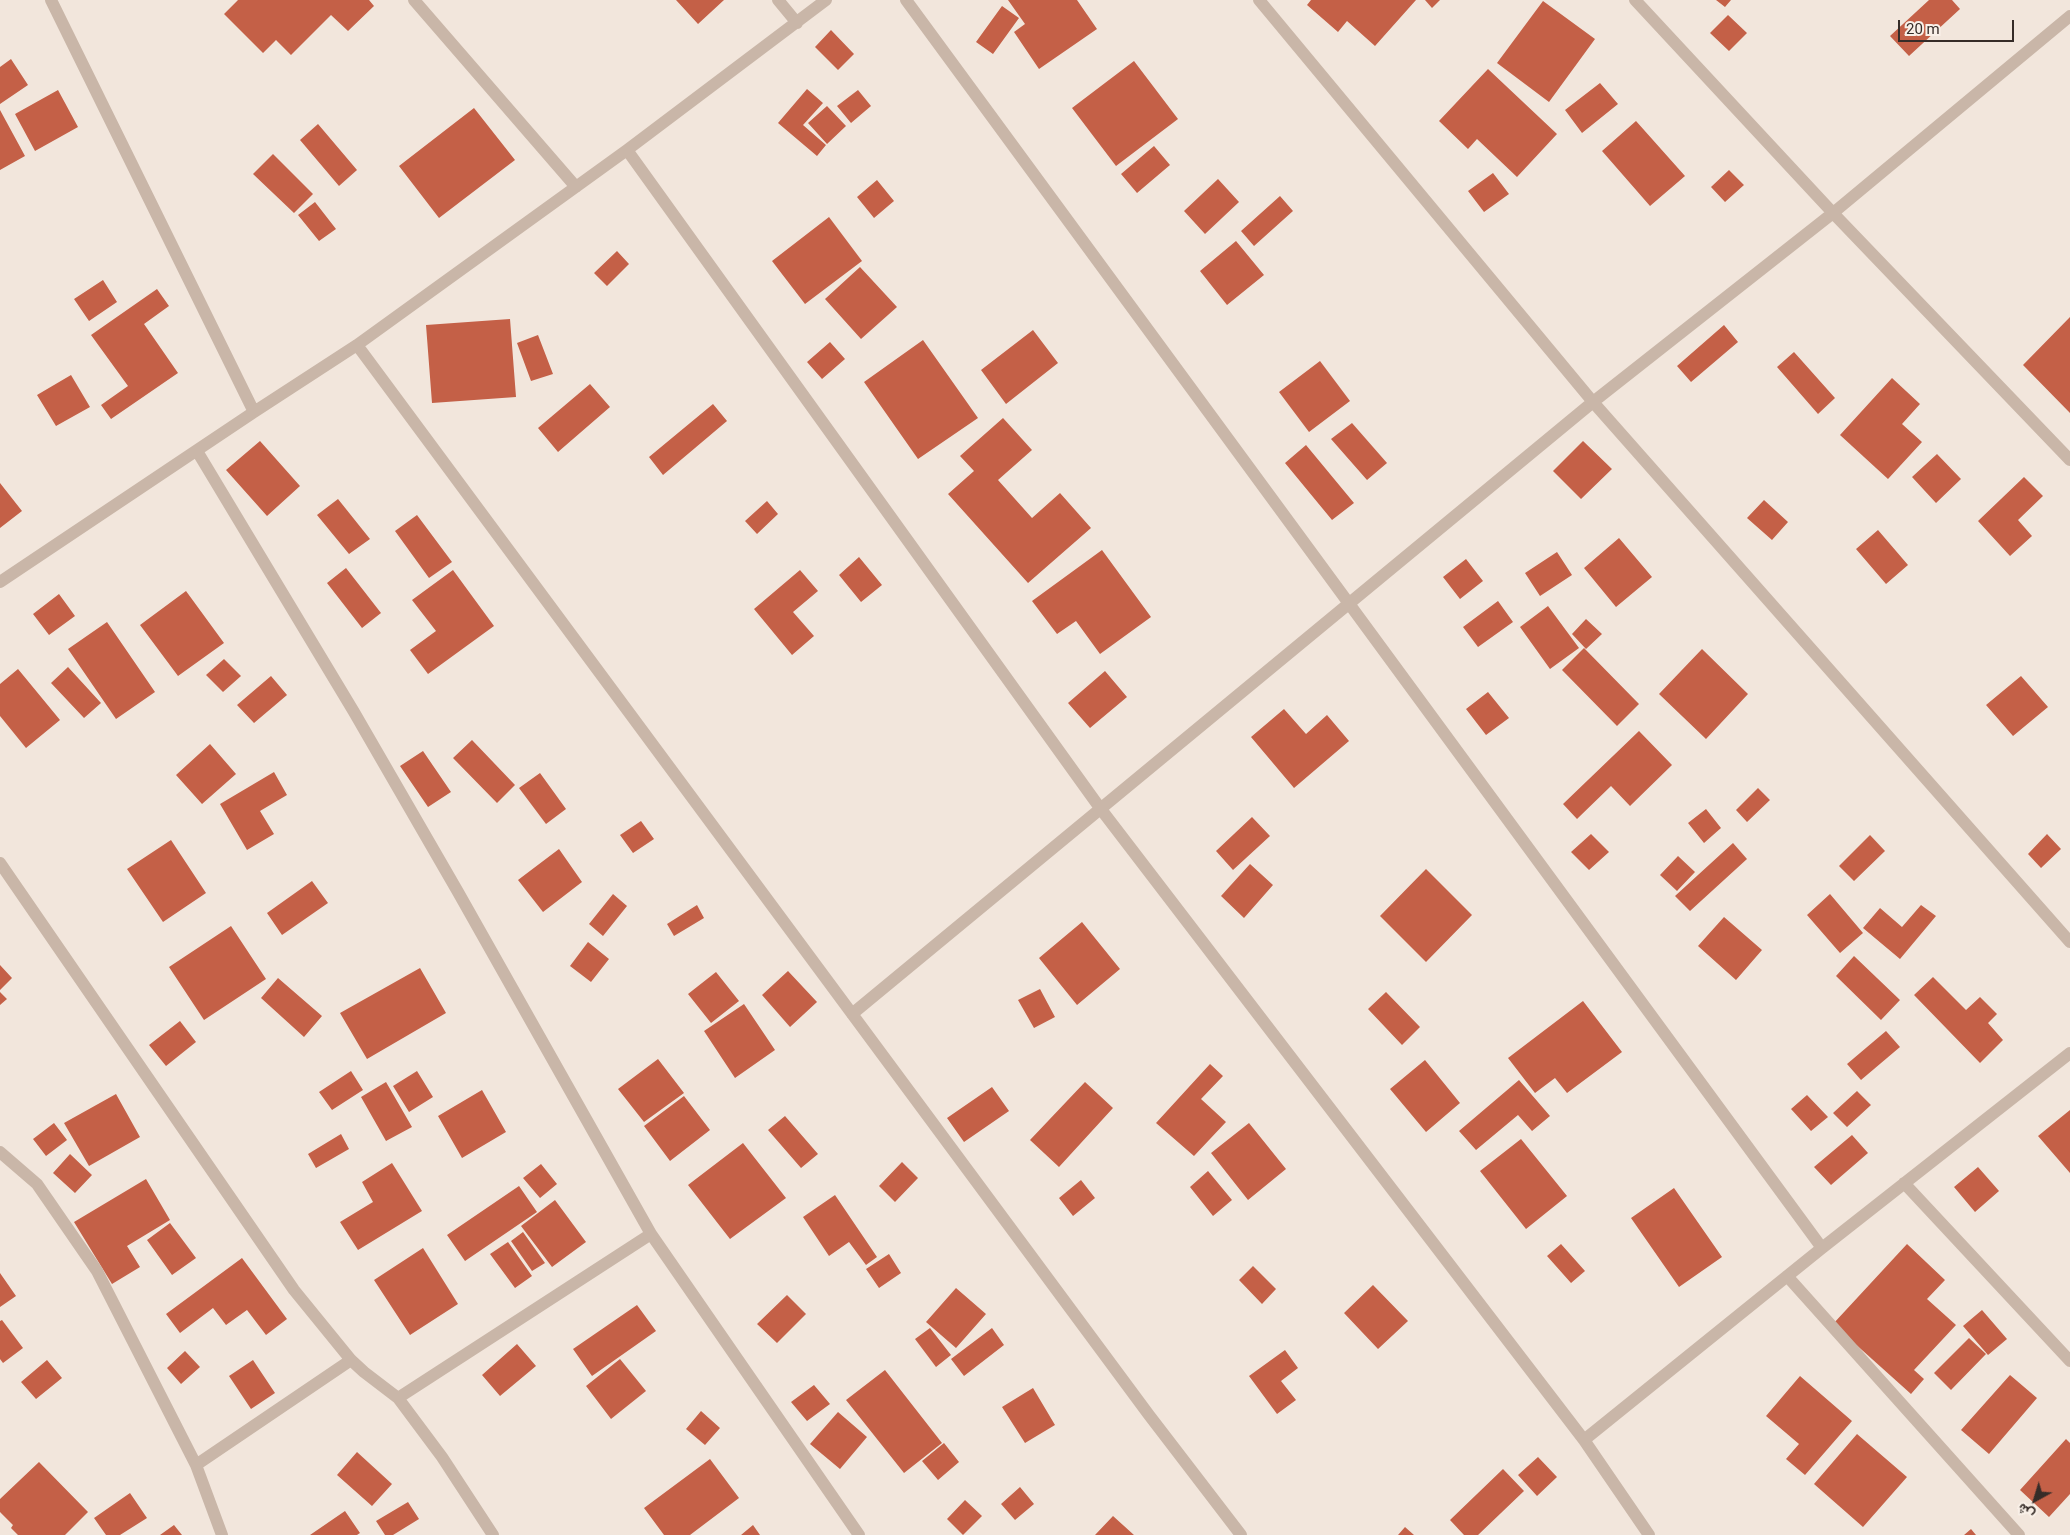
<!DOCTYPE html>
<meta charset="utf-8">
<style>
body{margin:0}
#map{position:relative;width:2070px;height:1535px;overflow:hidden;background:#f2e6dc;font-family:Roboto,Vazirmatn,sans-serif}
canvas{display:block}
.north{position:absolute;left:2010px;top:1475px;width:50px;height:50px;-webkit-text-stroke:4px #f9f0e8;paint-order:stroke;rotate:219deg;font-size:14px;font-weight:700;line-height:20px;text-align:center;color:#362c28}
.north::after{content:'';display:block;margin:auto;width:18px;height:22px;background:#362c28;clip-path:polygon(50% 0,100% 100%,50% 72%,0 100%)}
.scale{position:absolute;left:1898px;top:20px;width:116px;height:22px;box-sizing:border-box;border:2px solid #362c28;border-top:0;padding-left:6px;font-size:15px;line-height:18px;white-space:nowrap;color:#362c28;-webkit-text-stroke:4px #f9f0e8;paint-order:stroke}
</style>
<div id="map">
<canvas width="2070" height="1535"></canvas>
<div class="north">ش</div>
<div class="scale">20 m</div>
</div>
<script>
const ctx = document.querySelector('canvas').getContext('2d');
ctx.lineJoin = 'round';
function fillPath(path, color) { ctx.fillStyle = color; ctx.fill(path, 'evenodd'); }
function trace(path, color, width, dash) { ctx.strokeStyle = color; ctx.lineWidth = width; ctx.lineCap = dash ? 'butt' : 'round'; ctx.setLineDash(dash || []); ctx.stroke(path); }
fillPath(new Path2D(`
 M238,0H369L374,6L348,31L331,15L291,55L276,40L263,53L224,14Z
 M676,0H724L698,24Z
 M1008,0H1077L1097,29L1039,69L1014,32L1025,24Z
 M1311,0H1416L1375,46L1347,21L1338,32L1307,5Z
 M1425,0H1440L1432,8Z
 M1716,0H1731L1725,7Z
 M1929,0H1952L1960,9L1909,56L1890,36Z
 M1543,1L1595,39L1549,102L1497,63Z
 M1002,6L1019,18L993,54L976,42Z
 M1728,15L1747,33L1729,51L1710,33Z
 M831,30L854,54L838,70L815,47Z
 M11,59L28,85L0,104V67Z
 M1134,61L1178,119L1116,166L1072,108Z
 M1488,69L1557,134L1517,177L1477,139L1468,149L1439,121Z
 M1600,83L1618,104L1582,133L1565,110Z
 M807,89L823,103L803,125L826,145L817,156L778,123Z
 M58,90L78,127L35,151L15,114Z
 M858,90L871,106L851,123L837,106Z
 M827,106L846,126L827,144L808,123Z
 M474,108L515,160L439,218L399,166Z
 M0,110L25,156L0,170Z
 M1636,121L1685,176L1650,206L1602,151Z
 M318,124L357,170L339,186L300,140Z
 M1154,146L1170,165L1137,193L1121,174Z
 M273,154L313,194L294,213L253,174Z
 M1729,170L1744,185L1725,202L1711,187Z
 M1493,173L1509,194L1484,212L1468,191Z
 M1218,179L1239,202L1205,234L1184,211Z
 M877,180L894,201L874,218L857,197Z
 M1280,196L1293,211L1254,246L1241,231Z
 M315,202L336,229L319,241L298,215Z
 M829,217L862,261L805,304L772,261Z
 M1236,241L1264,275L1227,305L1200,271Z
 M617,251L629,264L607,286L594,273Z
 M860,267L897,307L861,339L825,299Z
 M103,280L117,302L89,321L74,299Z
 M157,289L169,306L144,324L178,373L111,419L101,405L128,386L91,335Z
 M2070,317V413L2023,365Z
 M510,319L516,397L432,403L426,325Z
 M1724,325L1738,342L1691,382L1677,366Z
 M1033,330L1058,363L1006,404L981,370Z
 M538,335L553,374L531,381L517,343Z
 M923,340L978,418L918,459L864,382Z
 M830,342L845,359L822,379L807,362Z
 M1794,352L1835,398L1818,414L1777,367Z
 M1320,361L1350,401L1309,432L1279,392Z
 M71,375L90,407L56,426L37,395Z
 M1892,378L1920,404L1902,424L1922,442L1888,479L1840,435Z
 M590,384L610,407L558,452L538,428Z
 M713,404L727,421L663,475L649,457Z
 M1003,418L1032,450L998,480L1032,518L1060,493L1091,528L1028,583L948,494L974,471L960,456Z
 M1352,423L1387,463L1367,480L1331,439Z
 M260,441L300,486L267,516L226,470Z
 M1583,441L1612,469L1581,499L1553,471Z
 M1306,445L1354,503L1332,520L1285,463Z
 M1937,454L1961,479L1936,503L1912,477Z
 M2024,477L2043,496L2018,520L2032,536L2010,556L1978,521Z
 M0,483L22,511L0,528Z
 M338,499L370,539L349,554L317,515Z
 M1764,500L1788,522L1772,540L1747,518Z
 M767,501L778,514L757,534L745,521Z
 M417,515L452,562L429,578L395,531Z
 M1878,530L1908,565L1886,584L1856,549Z
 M1619,538L1652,577L1616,607L1584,568Z
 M1102,550L1151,617L1100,654L1076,621L1057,634L1032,601Z
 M1557,552L1572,575L1540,596L1525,573Z
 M859,557L882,585L861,602L839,575Z
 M1466,559L1483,581L1460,599L1443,577Z
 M346,568L381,613L362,628L327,583Z
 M453,570L494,626L428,674L410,650L436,631L412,600Z
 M800,570L818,591L793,612L814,636L792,655L754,609Z
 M186,591L224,643L178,676L140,625Z
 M59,594L75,616L49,635L33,614Z
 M1498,601L1513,622L1478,647L1463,627Z
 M1548,606L1579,648L1550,669L1520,627Z
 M1586,619L1602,634L1586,649L1572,634Z
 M107,622L155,692L116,719L68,649Z
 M1584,648L1639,704L1617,726L1562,670Z
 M1702,649L1748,694L1706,739L1659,694Z
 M224,659L241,676L223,692L206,675Z
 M68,667L101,703L84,718L51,683Z
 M18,669L60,720L26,748L0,716V684Z
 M1105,671L1127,697L1090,728L1068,703Z
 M271,676L287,695L254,723L237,705Z
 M2021,676L2048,707L2013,736L1986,705Z
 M1488,692L1509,718L1486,735L1466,709Z
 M1284,709L1306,734L1327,715L1349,741L1294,788L1251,737Z
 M1639,731L1672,765L1630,806L1611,786L1577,819L1563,804Z
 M472,740L515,785L497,803L453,758Z
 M210,744L236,774L202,804L176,775Z
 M423,751L451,792L428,807L400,766Z
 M274,772L287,795L260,811L274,834L247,850L220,804Z
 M540,773L566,809L546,824L519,788Z
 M1758,788L1770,800L1747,822L1736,810Z
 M1706,809L1721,828L1704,843L1688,823Z
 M1252,817L1270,836L1233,870L1216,851Z
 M641,821L654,839L633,853L620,835Z
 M1591,834L1609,852L1589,870L1571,852Z
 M2047,834L2061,849L2041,868L2028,854Z
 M1870,835L1885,851L1854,881L1839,866Z
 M171,840L206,893L163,922L127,869Z
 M1733,843L1747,859L1690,911L1675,896Z
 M559,849L582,882L543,912L518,880Z
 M1678,856L1695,872L1677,891L1660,875Z
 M1250,864L1273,885L1244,918L1221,896Z
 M1426,869L1472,915L1426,962L1380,916Z
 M312,881L328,903L282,935L267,913Z
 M613,894L627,906L603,936L589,924Z
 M1830,894L1863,933L1840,953L1807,915Z
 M697,905L704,918L674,936L667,924Z
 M1921,905L1936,916L1900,959L1863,928L1880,908L1902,927Z
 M1724,917L1762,950L1736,980L1698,946Z
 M1082,922L1120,969L1077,1005L1039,958Z
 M231,926L266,979L204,1020L169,967Z
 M588,942L609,959L591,982L570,966Z
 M1854,956L1900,1000L1881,1020L1836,976Z
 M0,965L12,978L0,990Z
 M420,968L446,1013L367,1059L340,1013Z
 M788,971L817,1002L790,1027L762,995Z
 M716,972L739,1001L711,1023L688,994Z
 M1933,977L1966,1010L1980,997L1997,1014L1988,1023L2003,1040L1980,1063L1914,995Z
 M278,978L322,1016L304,1037L261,998Z
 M1040,989L1055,1017L1034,1028L1018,1000Z
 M0,992L7,999L0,1005Z
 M1386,992L1420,1027L1402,1045L1368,1009Z
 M1583,1001L1622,1052L1567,1093L1555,1078L1535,1093L1508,1058Z
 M744,1004L775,1050L735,1078L704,1031Z
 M180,1021L196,1042L166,1066L149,1045Z
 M1886,1031L1900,1047L1861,1080L1847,1064Z
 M658,1059L684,1093L644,1122L618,1089Z
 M1425,1060L1460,1103L1426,1132L1390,1089Z
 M1210,1064L1223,1076L1201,1099L1226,1122L1194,1156L1156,1123Z
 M351,1071L363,1090L332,1110L319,1092Z
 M417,1071L433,1097L409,1112L393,1086Z
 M1519,1080L1550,1116L1532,1131L1518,1115L1476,1150L1459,1131Z
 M386,1082L412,1127L386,1141L361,1097Z
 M1085,1082L1113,1108L1059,1167L1030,1140Z
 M992,1087L1009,1111L964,1142L947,1118Z
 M482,1090L506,1132L462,1158L438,1116Z
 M1857,1091L1871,1105L1847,1127L1833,1113Z
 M116,1094L140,1137L89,1166L64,1123Z
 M1807,1095L1828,1117L1811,1131L1791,1109Z
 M684,1096L710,1130L670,1161L644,1126Z
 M2070,1110V1173L2038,1136Z
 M785,1116L818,1154L801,1168L768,1130Z
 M54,1123L67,1140L46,1156L33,1139Z
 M1249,1123L1286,1169L1248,1200L1211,1153Z
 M341,1134L349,1149L316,1168L308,1154Z
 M1852,1135L1868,1153L1831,1185L1814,1167Z
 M1521,1139L1567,1196L1526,1229L1480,1171Z
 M743,1143L786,1198L730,1239L688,1185Z
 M70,1154L92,1175L75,1193L53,1173Z
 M902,1162L918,1178L895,1202L879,1186Z
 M392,1163L422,1211L358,1250L340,1222L373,1202L362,1182Z
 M541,1164L557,1184L540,1198L523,1178Z
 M1978,1167L1999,1191L1975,1212L1954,1187Z
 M1208,1171L1232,1200L1213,1216L1190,1187Z
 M146,1179L170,1220L127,1246L140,1267L112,1284L74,1222Z
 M1081,1180L1095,1198L1073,1216L1059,1198Z
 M519,1186L537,1212L465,1261L447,1235Z
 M1674,1188L1722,1257L1679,1287L1631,1218Z
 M835,1195L877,1257L866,1265L849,1242L829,1256L803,1217Z
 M555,1200L586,1242L552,1267L521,1226Z
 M170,1223L196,1258L172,1275L147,1240Z
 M523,1232L545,1263L532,1271L511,1241Z
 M508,1242L532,1276L515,1288L490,1254Z
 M1561,1244L1585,1271L1571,1283L1547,1256Z
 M1907,1244L1945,1280L1927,1299L1956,1325L1914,1370L1924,1379L1911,1394L1833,1324Z
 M423,1248L458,1304L410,1335L374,1280Z
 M889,1254L901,1273L879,1288L866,1269Z
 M242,1258L287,1319L266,1335L247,1310L226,1325L213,1308L180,1333L166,1314Z
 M1253,1266L1276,1289L1262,1304L1239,1280Z
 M0,1273L16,1296L0,1307Z
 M1373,1285L1408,1321L1378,1349L1344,1313Z
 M956,1288L986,1314L956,1348L926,1322Z
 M787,1295L806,1314L777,1343L757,1324Z
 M637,1305L656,1331L592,1376L573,1349Z
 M1982,1310L2007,1339L1988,1355L1963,1326Z
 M2,1320L23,1348L3,1363L0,1359V1321Z
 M930,1328L951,1355L936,1367L915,1339Z
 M992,1328L1004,1345L964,1376L951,1359Z
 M1969,1338L1986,1354L1951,1390L1934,1373Z
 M517,1344L536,1366L500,1396L482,1375Z
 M1285,1350L1298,1368L1281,1381L1296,1400L1277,1414L1249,1376Z
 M185,1351L200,1367L181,1384L167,1368Z
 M620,1359L646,1391L611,1419L586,1386Z
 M47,1360L62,1378L36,1399L21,1382Z
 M253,1360L275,1393L251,1409L229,1376Z
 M885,1370L942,1443L904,1473L846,1400Z
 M2010,1375L2037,1398L1989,1454L1961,1430Z
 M1800,1376L1852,1421L1805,1475L1786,1459L1799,1444L1766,1416Z
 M814,1385L830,1404L807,1421L791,1402Z
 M1033,1388L1055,1425L1025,1443L1002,1407Z
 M701,1411L720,1428L705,1445L686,1429Z
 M838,1412L867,1437L840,1469L810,1444Z
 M1857,1434L1907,1477L1863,1527L1814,1484Z
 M2066,1439L2070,1443V1494L2049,1517L2020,1490Z
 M944,1443L959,1462L938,1480L922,1461Z
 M357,1452L392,1484L372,1506L337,1475Z
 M1538,1457L1557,1477L1537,1496L1518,1475Z
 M710,1459L739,1498L690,1535H664L644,1508Z
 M39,1462L88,1512L65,1535H18L11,1528L13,1525L0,1512V1499Z
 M1503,1469L1524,1491L1478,1535H1464L1450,1520Z
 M1020,1487L1034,1504L1015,1520L1001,1504Z
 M130,1493L147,1518L120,1535H106L94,1518Z
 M965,1500L982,1516L963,1535L947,1519Z
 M408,1502L419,1519L393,1535H385L376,1521Z
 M345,1511L360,1533L357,1535H310Z
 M1113,1516L1134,1535H1095Z
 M174,1525L182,1535H160Z
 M753,1525L760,1535H741Z
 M1405,1527L1414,1535H1398Z
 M1971,1529L1976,1535H1964Z`), '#c46047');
trace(new Path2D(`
 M51,0L254,412
 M414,0L576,187
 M778,0L797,23
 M906,0L1822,1248
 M1259,0L1593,402L2070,942
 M1635,0L1833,213L2070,460
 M627,150L1100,808L1584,1440L1649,1535
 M357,345L1149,1415L1241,1535
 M197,451L354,712L458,892L651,1234L859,1535
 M0,582L254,412L357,345L627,150L826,0
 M0,863L294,1290L351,1360L364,1372L398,1398L442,1457L493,1535
 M852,1014L1593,402L1833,213L2070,16
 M0,1152L37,1184L97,1271L196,1465L222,1535
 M1904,1183L2070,1361
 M1787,1276L2019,1535
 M398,1398L651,1234
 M1584,1440L1822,1248L2070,1053
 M196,1465L351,1360`), '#c9b6a8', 12);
</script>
